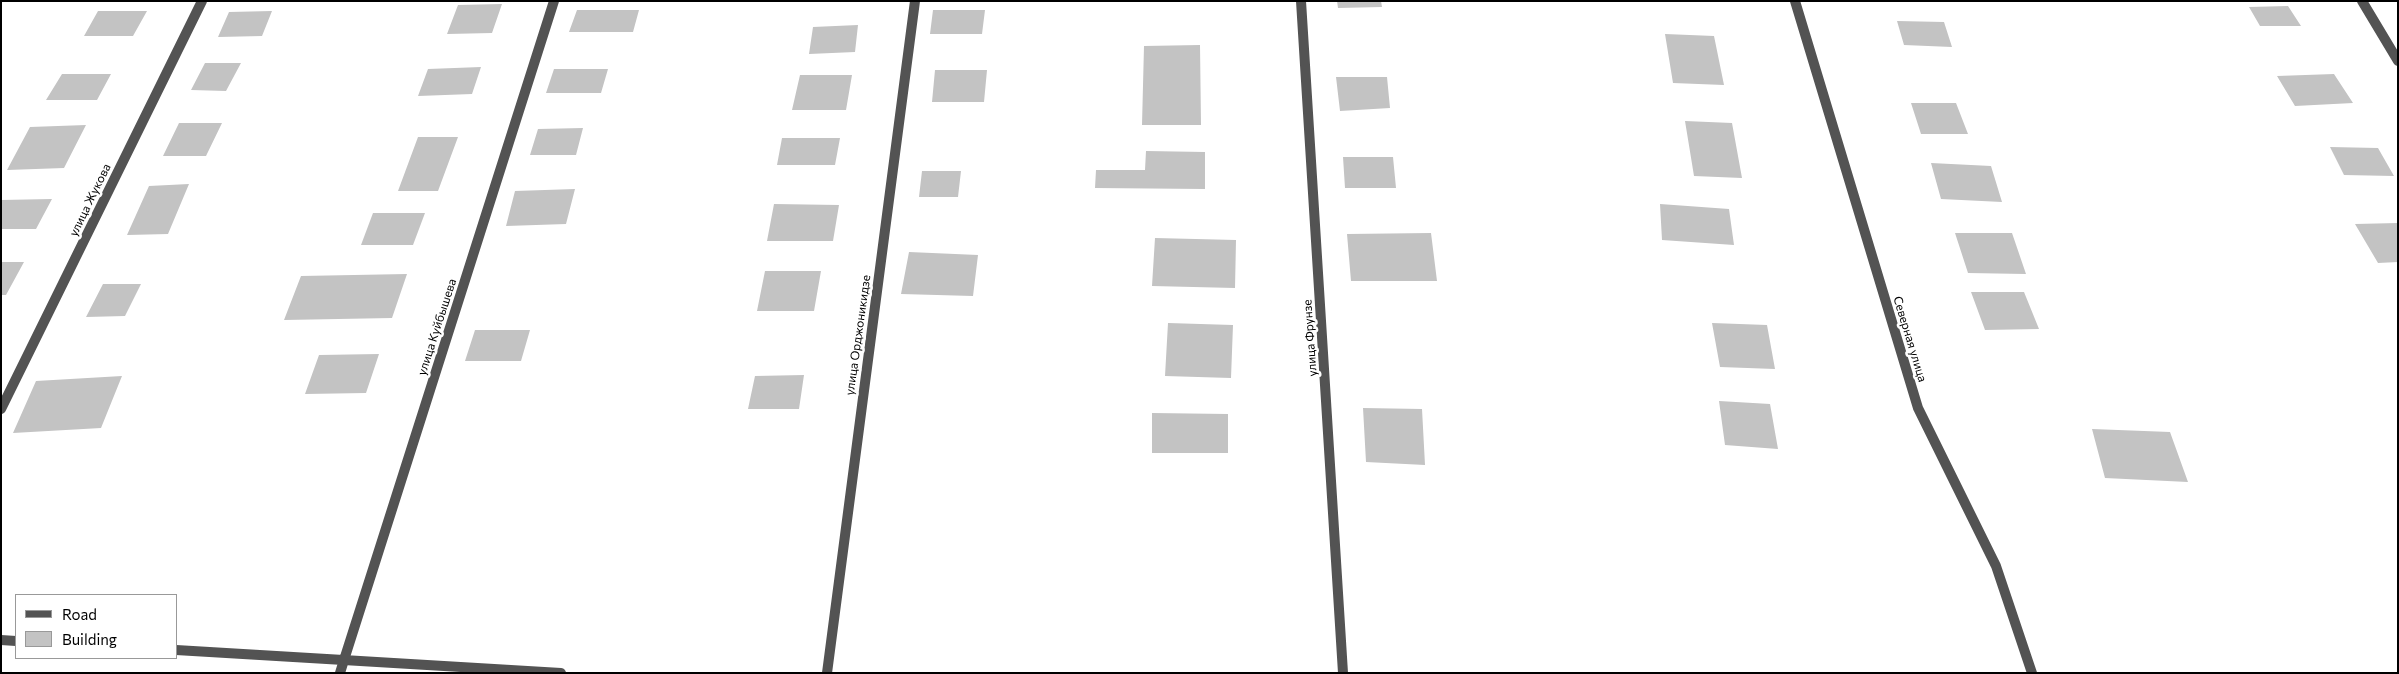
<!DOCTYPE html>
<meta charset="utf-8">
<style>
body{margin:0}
#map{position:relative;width:2399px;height:674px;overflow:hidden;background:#fff;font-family:Commissioner,sans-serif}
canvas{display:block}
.frame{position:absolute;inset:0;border:2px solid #000;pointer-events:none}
.legend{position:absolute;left:15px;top:594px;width:162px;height:65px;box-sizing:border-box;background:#fff;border:1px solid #999;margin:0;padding:6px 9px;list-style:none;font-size:15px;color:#000}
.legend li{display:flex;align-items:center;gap:10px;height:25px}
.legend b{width:25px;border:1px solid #999}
</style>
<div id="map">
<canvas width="2399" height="674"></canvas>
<div class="frame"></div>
<ul class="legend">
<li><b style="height:6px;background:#535353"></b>Road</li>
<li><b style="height:14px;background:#c3c3c3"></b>Building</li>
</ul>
</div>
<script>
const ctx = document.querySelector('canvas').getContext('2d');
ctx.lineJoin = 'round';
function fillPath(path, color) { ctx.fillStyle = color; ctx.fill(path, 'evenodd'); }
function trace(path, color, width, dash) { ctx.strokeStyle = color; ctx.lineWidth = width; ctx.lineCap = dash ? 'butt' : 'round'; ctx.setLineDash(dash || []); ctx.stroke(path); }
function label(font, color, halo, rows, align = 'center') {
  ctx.font = font + ' Commissioner,sans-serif'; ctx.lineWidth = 5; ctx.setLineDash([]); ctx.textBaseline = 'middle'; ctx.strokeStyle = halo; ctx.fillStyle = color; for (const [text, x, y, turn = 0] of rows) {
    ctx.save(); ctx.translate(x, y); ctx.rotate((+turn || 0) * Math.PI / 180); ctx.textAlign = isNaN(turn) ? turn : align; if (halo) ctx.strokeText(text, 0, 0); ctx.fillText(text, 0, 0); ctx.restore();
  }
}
fillPath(new Path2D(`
 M1337,1H1381L1382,7L1338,8Z
 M502,4L492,33L447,34L458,5Z
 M2288,6L2301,26H2260L2249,7Z
 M577,10H639L633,32H569Z
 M933,10H985L982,34H930Z
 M98,11H147L133,36H84Z
 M272,11L262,36L218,37L229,12Z
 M1897,21L1944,22L1952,47L1904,45Z
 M858,25L855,52L809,54L813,27Z
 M1665,34L1714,36L1724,85L1673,83Z
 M1200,45L1201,125H1142L1144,46Z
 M205,63H241L226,91L191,90Z
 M481,67L472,94L418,96L428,69Z
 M554,69H608L601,93H546Z
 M935,70H987L984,102H932Z
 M62,74H111L97,100H46Z
 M2334,74L2353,103L2295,106L2277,76Z
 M800,75H852L846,110H792Z
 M1336,77H1387L1390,108L1340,111Z
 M1911,103H1956L1968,134H1921Z
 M1685,121L1732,123L1742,178L1694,176Z
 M179,123H222L206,156H163Z
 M86,125L64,168L7,170L30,127Z
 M583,128L576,155H530L538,129Z
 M418,137H458L438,191H398Z
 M782,138H840L835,165H777Z
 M2330,147L2378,148L2394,176L2344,175Z
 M1146,151L1205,152V189L1095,188L1096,170H1145Z
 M1343,157H1393L1396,188H1345Z
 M1931,163L1991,166L2002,202L1941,199Z
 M922,171H961L958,197H919Z
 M189,184L168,234L127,235L149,186Z
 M575,189L566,224L506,226L515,191Z
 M52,199L36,229H1V200Z
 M774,204L839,205L833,241H767Z
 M1660,204L1729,209L1734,245L1662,240Z
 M373,213H425L413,245H361Z
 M2398,223V262L2378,263L2355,224Z
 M1431,233L1437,281H1351L1347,234Z
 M1955,233H2012L2026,274L1968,273Z
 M1155,238L1236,240L1235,288L1152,286Z
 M909,252L978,255L973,296L901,294Z
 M1,262H24L6,295H1Z
 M765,271H821L814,311H757Z
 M407,274L392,318L284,320L301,276Z
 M103,284H141L125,316L86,317Z
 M1971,292H2024L2039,329L1985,330Z
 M1168,323L1233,325L1231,378L1165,376Z
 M1712,323L1767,325L1775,369L1720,367Z
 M475,330H530L521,361H465Z
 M379,354L366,393L305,394L319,355Z
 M804,375L799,409H748L755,376Z
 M122,376L101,428L13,433L36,381Z
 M1719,401L1770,404L1778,449L1725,445Z
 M1363,408L1422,409L1425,465L1366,462Z
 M1152,413L1228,414V453H1152Z
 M2092,429L2170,432L2188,482L2105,478Z`), '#c3c3c3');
trace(new Path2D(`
 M340,673L344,660`), '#535353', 10);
trace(new Path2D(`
 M1301,1L1343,673
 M1795,1L1918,408L1996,566L2032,673
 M2362,1L2398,61
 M1,409L202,1
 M1,640L16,641
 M176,650L561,673
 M344,660L554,1
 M827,673L915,1`), '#535353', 10);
label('12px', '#000', '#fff', [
 ["улица Жукова",90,200,-64],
 ["улица Куйбышева",437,327,-72],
 ["улица Орджоникидзе",858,335,-82],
 ["улица Фрунзе",1310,338,-94],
 ["Северная улица",1910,339,73]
]);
</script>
